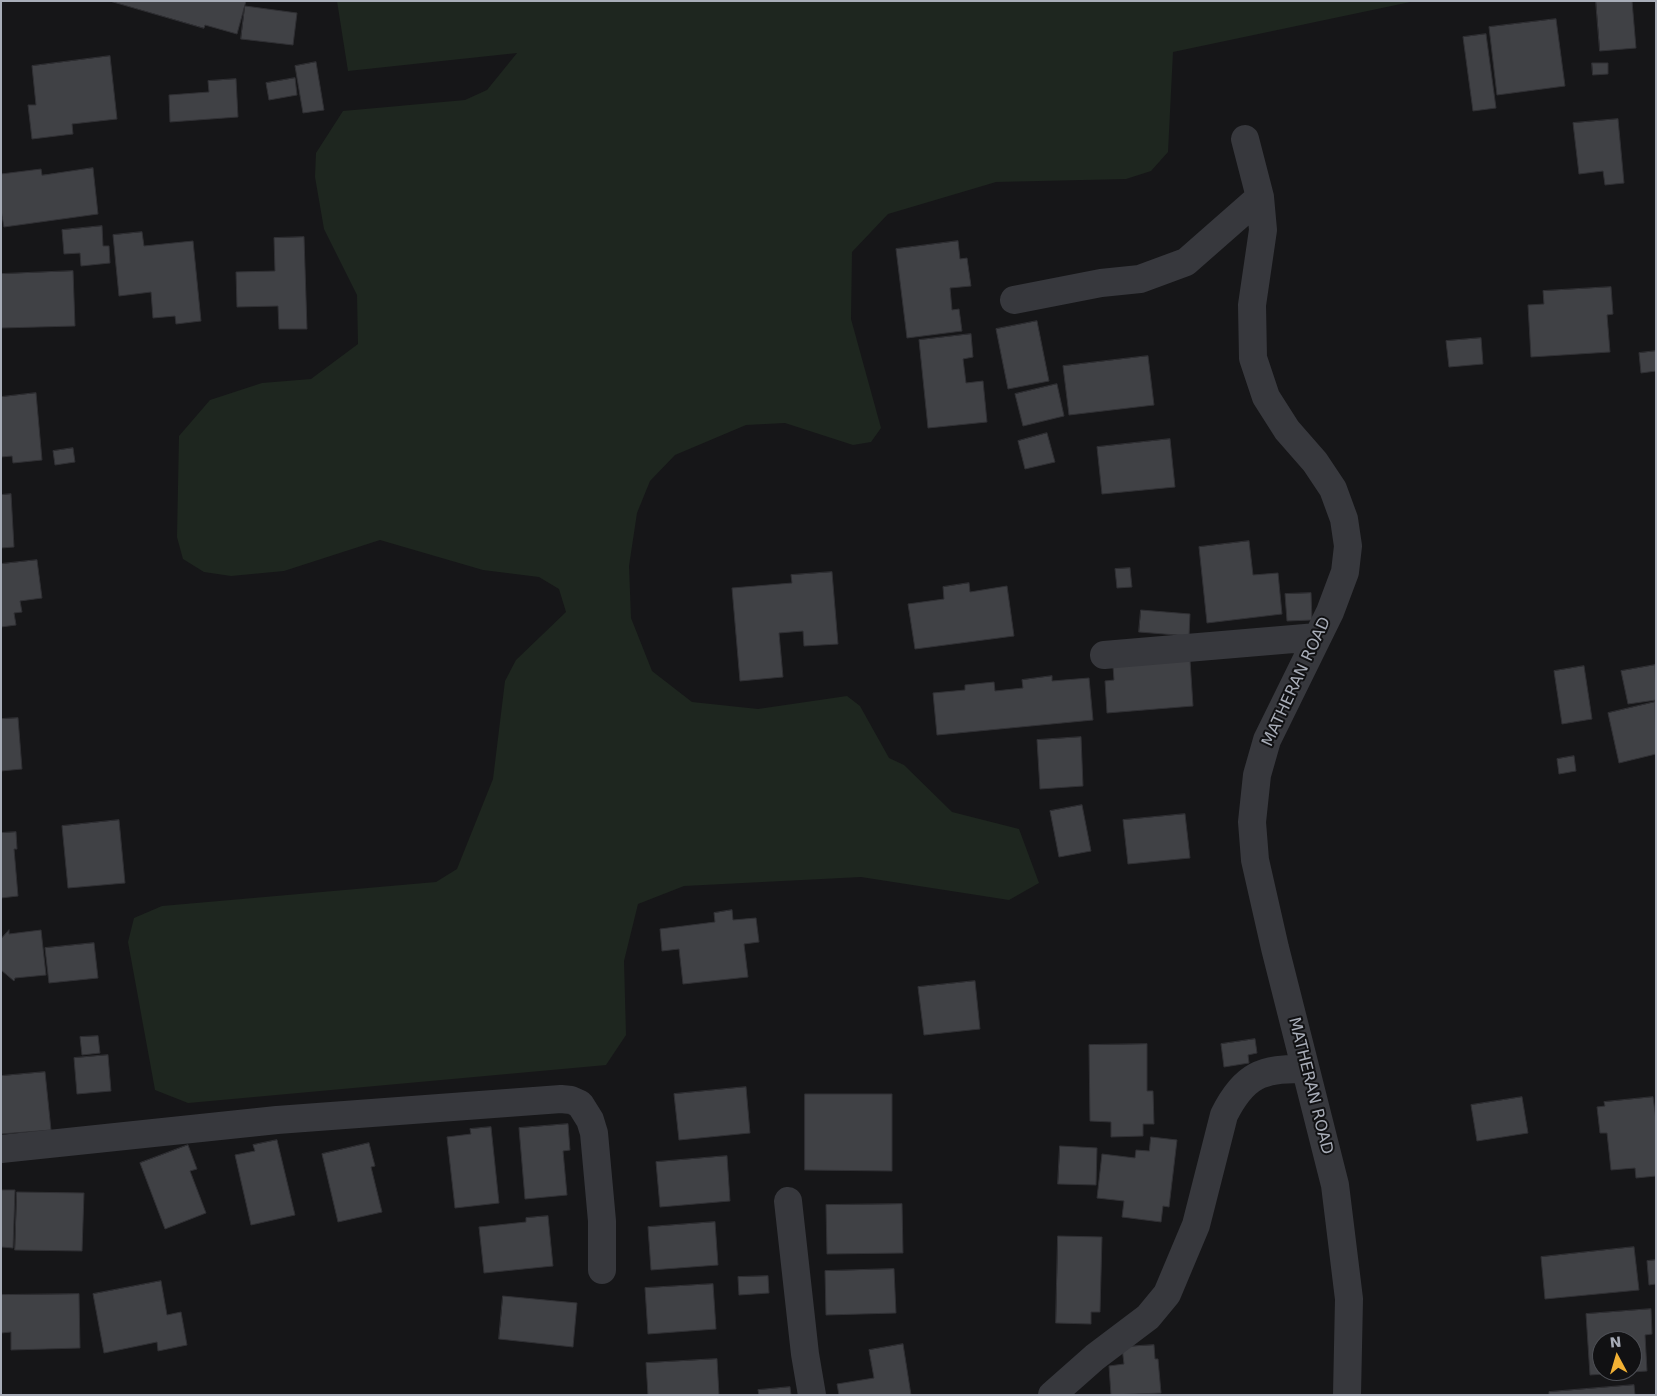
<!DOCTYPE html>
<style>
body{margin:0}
#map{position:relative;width:1657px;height:1396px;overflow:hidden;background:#161618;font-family:"DejaVu Sans",sans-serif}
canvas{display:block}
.frame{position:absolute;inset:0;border:2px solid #a8adb8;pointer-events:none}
.north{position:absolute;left:1592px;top:1331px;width:50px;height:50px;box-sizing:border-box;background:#111113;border:1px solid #4d4f55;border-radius:50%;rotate:354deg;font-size:14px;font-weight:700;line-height:20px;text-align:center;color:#a8adb8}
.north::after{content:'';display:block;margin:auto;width:18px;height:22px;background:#f2b134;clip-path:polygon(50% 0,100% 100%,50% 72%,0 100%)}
</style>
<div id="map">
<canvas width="1657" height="1396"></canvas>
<div class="frame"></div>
<div class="north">N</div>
</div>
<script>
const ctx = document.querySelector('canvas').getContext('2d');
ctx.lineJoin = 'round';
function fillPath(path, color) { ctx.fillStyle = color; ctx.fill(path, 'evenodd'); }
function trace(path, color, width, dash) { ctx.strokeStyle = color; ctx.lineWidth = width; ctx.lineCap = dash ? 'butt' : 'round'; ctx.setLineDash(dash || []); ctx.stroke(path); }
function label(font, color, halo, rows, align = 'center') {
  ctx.font = font + ' "DejaVu Sans",sans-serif'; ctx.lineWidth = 4; ctx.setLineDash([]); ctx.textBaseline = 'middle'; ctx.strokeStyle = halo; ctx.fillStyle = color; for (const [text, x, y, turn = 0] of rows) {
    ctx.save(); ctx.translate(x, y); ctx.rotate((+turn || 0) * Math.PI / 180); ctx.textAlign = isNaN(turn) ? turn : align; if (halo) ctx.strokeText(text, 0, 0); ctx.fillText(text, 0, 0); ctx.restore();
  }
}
fillPath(new Path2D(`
 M337,1H1415L1173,52L1168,152L1151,171L1126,179L996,182L888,214L852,252L851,319L881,428L871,442L853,445L785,423L746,425L675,455L650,481L637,513L629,566L631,618L652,671L692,702L758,709L847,696L860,706L889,758L904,765L952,812L1019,829L1039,883L1009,900L861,877L684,886L638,904L624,961L626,1035L606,1065L188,1103L155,1090L128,942L134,918L162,906L436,882L457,869L493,779L505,681L516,660L566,612L559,589L539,577L483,570L380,540L284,571L231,576L204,572L183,559L177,537L179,436L210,400L262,383L311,379L358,344L357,295L324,229L315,177L316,153L343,111L465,100L487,90L517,53L348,71Z`), '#1e261f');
const building = new Path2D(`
 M110,1H246L237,34L205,25L204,28Z
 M1596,1H1632L1636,48L1600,51Z
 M245,6L297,13L293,45L241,39Z
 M1556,19L1565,86L1497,95L1489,27Z
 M1486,34L1496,108L1473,111L1463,37Z
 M110,56L117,119L72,124L73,134L32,139L28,105H36L32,66Z
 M316,62L324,110L303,113L295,66Z
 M1592,63H1608V74L1593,75Z
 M295,78L297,95L269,100L266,83Z
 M236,79L238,117L170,122L169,95L209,92L208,81Z
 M1618,119L1624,183L1605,185L1603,171L1579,174L1573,123Z
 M93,168L98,214L4,227L1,210V174L41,169L42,175Z
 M102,226L103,246H109L110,263L81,266L80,253L64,254L62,230Z
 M142,232L144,246L193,241L201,321L176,324L175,316L153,318L151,292L119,296L113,235Z
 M304,237L307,329H279L278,306L237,307L236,272L275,271L274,238Z
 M958,241L960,259L967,258L971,286L950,288L952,310L959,309L962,331L907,338L896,249Z
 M73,271L75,326L1,328V274Z
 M1611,287L1613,314L1607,315L1610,352L1531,357L1528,305L1544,304L1543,291Z
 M1037,321L1049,381L1008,389L996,329Z
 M971,334L973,357L963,359L966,383L983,381L987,422L928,428L919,340Z
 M1481,338L1483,364L1449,367L1446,341Z
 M1656,351V371L1641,373L1639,353Z
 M1148,356L1154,405L1069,415L1063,366Z
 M1057,384L1064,416L1023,426L1015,394Z
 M36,393L42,460L13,463L12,456L1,457V397Z
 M1047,433L1055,462L1025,469L1018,441Z
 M1170,439L1175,487L1102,494L1097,447Z
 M73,448L75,462L55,465L53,451Z
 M11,494L14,547L1,548V495Z
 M1249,541L1253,575L1278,573L1282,614L1207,623L1199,547Z
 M37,560L42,598L20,601L22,612L14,613L16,625L1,627V564Z
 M1130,568L1132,587L1117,588L1115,569Z
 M832,572L838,644L804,646L803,631L779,633L783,677L740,681L732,588L792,583L791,575Z
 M969,583L970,592L1007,586L1014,636L915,649L908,604L944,599L943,587Z
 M1311,593L1312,620L1287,621L1285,594Z
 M1141,610L1190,614L1189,636L1139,632Z
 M1190,660L1193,706L1107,713L1105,681L1114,680L1113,666Z
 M1655,665L1656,700L1628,704L1621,671Z
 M1584,666L1592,719L1562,724L1554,671Z
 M1052,676V681L1089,678L1093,720L937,735L933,693L965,690V685L994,682L995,691L1023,688L1022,680Z
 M1655,702L1656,754L1619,763L1608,713Z
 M18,718L22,769L1,771V719Z
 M1081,737L1083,786L1040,789L1037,740Z
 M1574,756L1576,771L1559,774L1557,759Z
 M1082,805L1091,851L1059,857L1050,811Z
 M1185,814L1190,858L1128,864L1123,820Z
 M119,820L125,883L68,888L62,826Z
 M16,832L17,849H14L18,896L1,898V833Z
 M732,910L733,920L756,918L759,942L744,944L748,977L683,984L679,949L662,951L660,929L715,922L714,913Z
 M9,930V934L41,930L46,975L15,978L14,981L1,970V939Z
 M94,943L98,978L49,983L45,948Z
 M975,981L980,1029L924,1035L918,987Z
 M98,1036L100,1053L82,1055L80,1037Z
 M1255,1039L1257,1053L1248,1055L1249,1063L1224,1067L1221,1044Z
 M1147,1044V1091H1153L1154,1124H1143V1136L1111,1137V1122L1090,1121L1089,1045Z
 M108,1055L111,1091L77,1094L74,1058Z
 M45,1072L51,1130L1,1134V1076Z
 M746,1087L750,1133L679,1140L674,1094Z
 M805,1094H892V1171L805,1170Z
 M1522,1097L1528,1133L1477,1141L1471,1105Z
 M1653,1097L1656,1120V1176L1636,1178L1635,1168L1611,1170L1607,1133H1600L1597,1107L1605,1106L1604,1102Z
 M568,1124L570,1150L563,1151L567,1195L525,1199L519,1128Z
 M491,1127L499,1203L455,1208L447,1137L471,1134L470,1129Z
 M1151,1137L1177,1140L1169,1207L1163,1206L1161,1222L1122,1217L1124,1201L1097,1198L1102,1154L1135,1158L1136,1150L1149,1151Z
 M277,1140L295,1215L251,1225L235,1155L255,1151L253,1145Z
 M369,1143L375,1166L371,1167L382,1212L338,1222L322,1154Z
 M188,1145L197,1169L190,1171L206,1213L165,1229L140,1163Z
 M1060,1146L1097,1148L1096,1185L1058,1184Z
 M727,1156L730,1201L660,1207L656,1162Z
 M1,1190H15L13,1248L1,1247Z
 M17,1192L84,1193L82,1251L15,1250Z
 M902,1204L903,1253L827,1254L826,1205Z
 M548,1216L553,1266L484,1273L479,1227L526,1222V1218Z
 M715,1222L718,1265L651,1270L648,1227Z
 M1058,1236L1102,1237L1100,1312H1091V1324L1056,1323Z
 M1634,1247L1639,1290L1545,1299L1541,1257Z
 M1656,1260V1284L1649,1285L1647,1261Z
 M894,1269L896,1313L826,1315L825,1271Z
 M768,1276L769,1293L739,1295L738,1277Z
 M161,1281L167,1315L181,1312L187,1345L158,1351L157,1342L104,1353L93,1294Z
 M713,1284L716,1329L648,1334L645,1288Z
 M79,1294L80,1348L11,1350V1332L1,1333V1295Z
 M503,1296L577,1303L573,1347L499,1339Z
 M1651,1309L1652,1334L1645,1335L1647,1371L1590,1375L1586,1314ZM1602,1341H1632V1371H1602Z
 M903,1344L911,1395H839L837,1384L874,1378L869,1350Z
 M1154,1345L1155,1359H1158L1161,1393L1111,1395L1109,1366L1124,1364L1122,1347Z
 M717,1359L719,1395H648L646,1363Z
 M1634,1385L1635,1395H1549V1392Z
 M790,1387L791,1395H759L758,1390Z`);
fillPath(building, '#404145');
trace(building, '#303034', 1);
trace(new Path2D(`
 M1245,139L1260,197L1263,230L1252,305L1253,358L1266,397L1287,430L1315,462L1333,489L1344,519L1348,546L1345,572L1330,612L1267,740L1257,775L1252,822L1255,860L1275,948L1335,1185L1349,1299L1347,1395
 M1014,300L1101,283L1140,279L1186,262L1260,197
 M1104,655L1317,637
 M1,1149L277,1120L561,1099L571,1100L580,1104L590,1120L594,1133L602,1221V1270
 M788,1201L805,1354L812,1395
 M1052,1395L1095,1357L1148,1317L1167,1294L1196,1225L1224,1115C1244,1075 1262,1068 1305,1069`), '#37383d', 28);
label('16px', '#a8adb8', '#111113', [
 ["MATHERAN ROAD",1297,682,-65],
 ["MATHERAN ROAD",1310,1086,76]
]);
</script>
